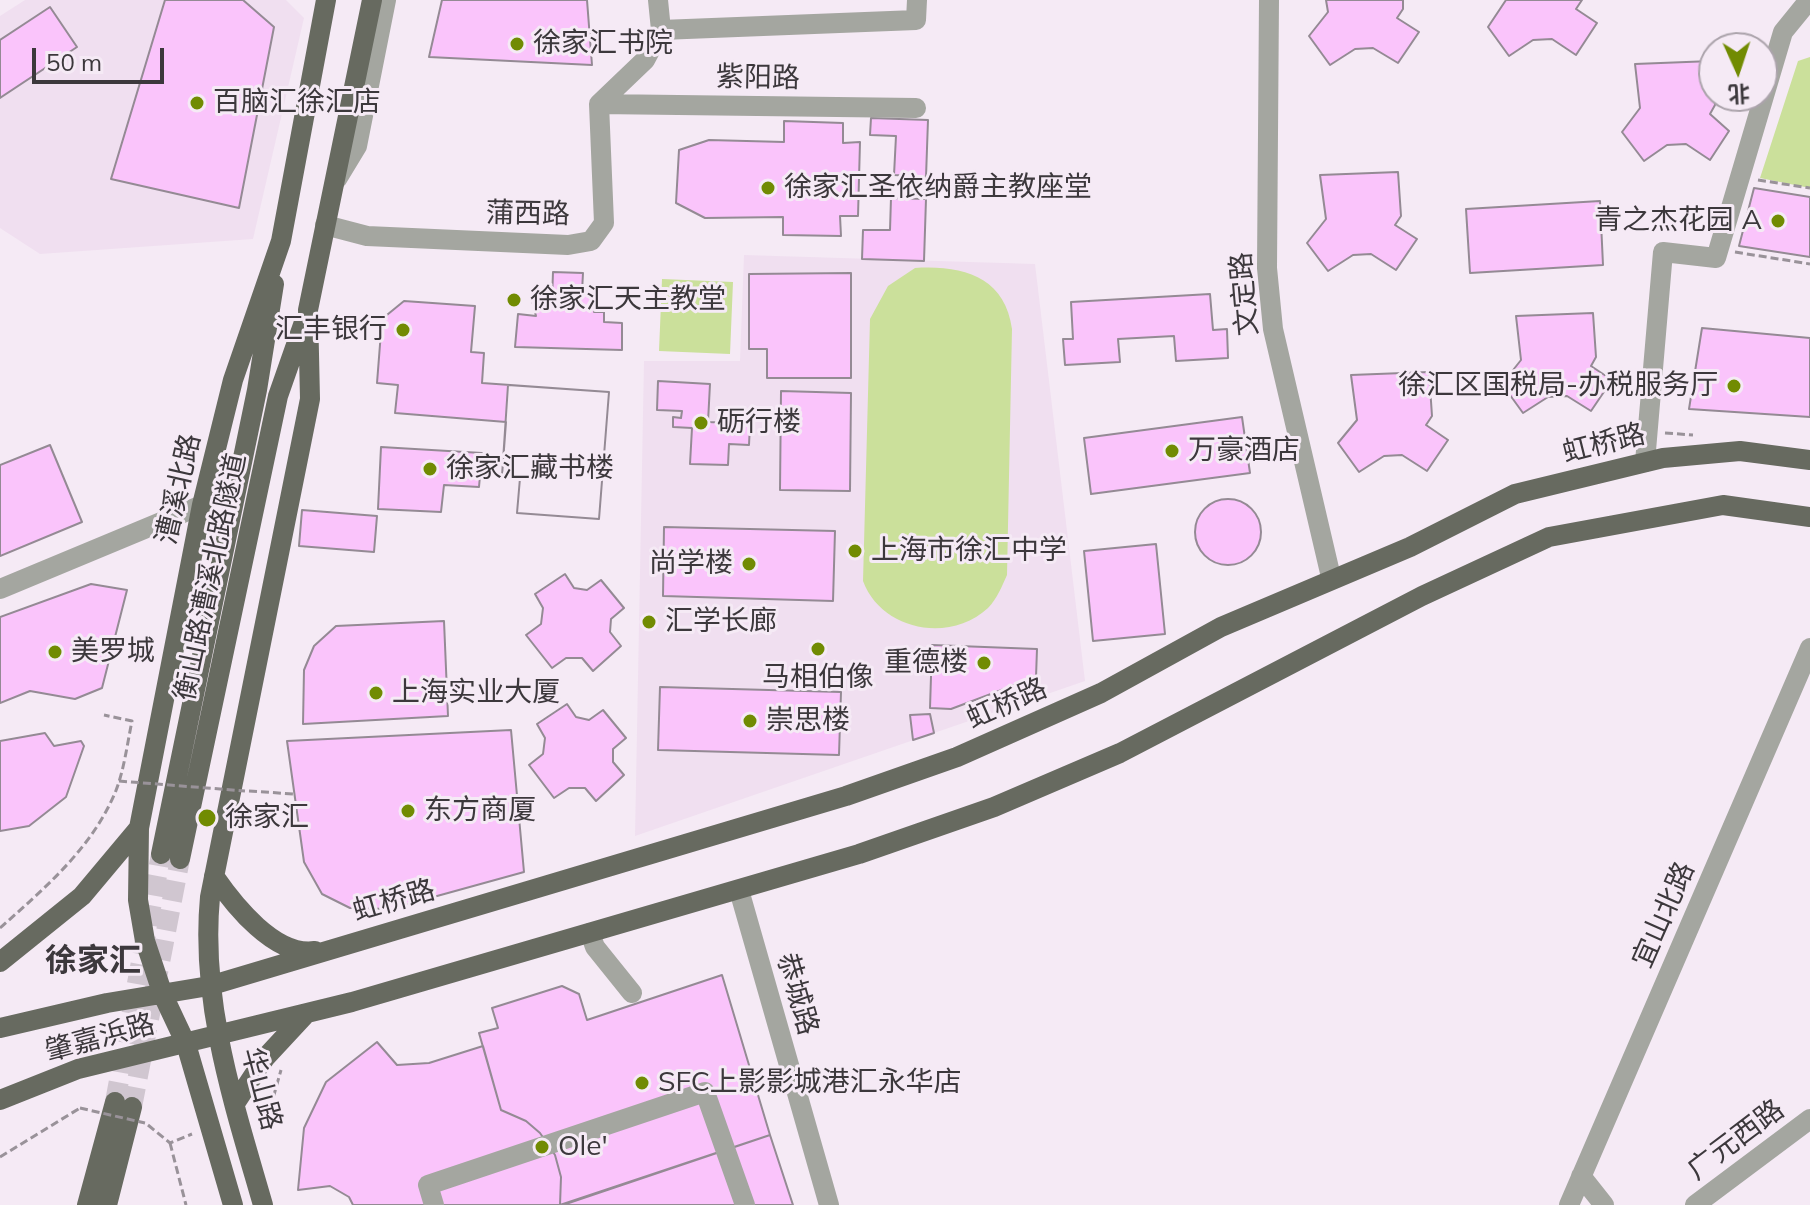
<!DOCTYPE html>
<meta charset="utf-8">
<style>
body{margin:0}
#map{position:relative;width:1810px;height:1205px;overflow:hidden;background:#f5eaf5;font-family:Mulish,"Noto Sans SC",sans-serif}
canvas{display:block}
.north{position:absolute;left:1698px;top:32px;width:80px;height:80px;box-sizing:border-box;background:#f5eaf5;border:2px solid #aba3ab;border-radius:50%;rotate:177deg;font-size:22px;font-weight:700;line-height:32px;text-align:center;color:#3c383c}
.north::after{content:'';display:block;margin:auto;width:28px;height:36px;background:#718b02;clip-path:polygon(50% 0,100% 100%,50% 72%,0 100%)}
.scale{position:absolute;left:32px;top:48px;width:132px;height:36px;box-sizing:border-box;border:4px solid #3c383c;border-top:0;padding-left:10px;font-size:24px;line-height:28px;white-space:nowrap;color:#3c383c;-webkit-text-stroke:6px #f5eaf5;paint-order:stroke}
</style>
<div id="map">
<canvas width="1810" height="1205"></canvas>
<div class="north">北</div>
<div class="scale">50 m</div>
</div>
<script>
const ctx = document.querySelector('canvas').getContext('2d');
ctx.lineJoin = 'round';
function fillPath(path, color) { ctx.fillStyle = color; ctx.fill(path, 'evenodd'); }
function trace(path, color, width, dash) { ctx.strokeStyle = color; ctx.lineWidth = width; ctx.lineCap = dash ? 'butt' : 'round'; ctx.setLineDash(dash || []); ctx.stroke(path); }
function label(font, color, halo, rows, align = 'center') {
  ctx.font = font + ' Mulish,"Noto Sans SC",sans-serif'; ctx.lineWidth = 6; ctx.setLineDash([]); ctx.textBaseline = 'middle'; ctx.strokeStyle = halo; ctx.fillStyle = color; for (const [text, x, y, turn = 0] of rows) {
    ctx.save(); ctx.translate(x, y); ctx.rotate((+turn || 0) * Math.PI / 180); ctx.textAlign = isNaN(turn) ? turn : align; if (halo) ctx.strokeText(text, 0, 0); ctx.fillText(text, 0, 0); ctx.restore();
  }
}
fillPath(new Path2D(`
 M25,0H286L304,18L253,239L40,254L0,228V16Z
 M744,255L1035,264L1085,681L635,836L644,361H740Z`), '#f0dff0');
fillPath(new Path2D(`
 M1810,57V188L1760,178L1798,61Z
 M915,268C963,265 1005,277 1012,329L1007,575C1002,586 997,599 988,608C949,644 881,630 863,581L870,319L888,286Z
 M662,279L733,282L730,354L659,351Z`), '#cbe09b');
const building = new Path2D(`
 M165,0H243L274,27L239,208L111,179Z
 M442,0H587L592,65L429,57Z
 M1326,0H1403V9L1397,18L1419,32L1398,63L1373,48L1355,49L1330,65L1309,36L1328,12Z
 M1506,0H1582L1576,9L1597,23L1576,55L1552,39L1533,40L1509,56L1488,27Z
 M50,7L77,47L0,98V40Z
 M1712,61L1715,105L1710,114L1729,131L1710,160L1686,144L1667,145L1644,161L1622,132L1640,108L1635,64Z
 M871,118L928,120L926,177L894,175L896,136L870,135Z
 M784,121L843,123V143L860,142L858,216H840L841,236L783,235V217L705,218L676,203L679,150L709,140L784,142Z
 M1398,172L1401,216L1395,225L1417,239L1396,270L1371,254L1353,255L1328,271L1307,243L1326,219L1320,175Z
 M1754,188L1810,197V257L1739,246Z
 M891,198L926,199L924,261L862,259L863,230H890Z
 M1600,201L1603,265L1470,273L1466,209Z
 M553,272L583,273L582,292H594V312H604V322L622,323V350L515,347L518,314L536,316L532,300L552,301Z
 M851,273V378H767V349H749V274Z
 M1210,294L1213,330L1227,329L1228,358L1176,361L1174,336L1118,339L1120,362L1065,365L1063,339H1073L1071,302Z
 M404,301L475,306L471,352L484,353L482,383L609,392L599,519L517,513L520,478L502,476L506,422L395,413L398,385L377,383L382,319Z
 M1593,313L1596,357L1591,366L1612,380L1591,411L1567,396L1548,397L1523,413L1502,384L1521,360L1516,316Z
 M1702,328L1810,338V417L1689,409Z
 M1429,372L1432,416L1426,425L1448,440L1427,471L1402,455L1384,456L1359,472L1338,443L1357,420L1351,375Z
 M658,381L710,384L708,422L750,424L749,445L729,444L728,465L690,464L692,428L673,427V417L681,418L682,411L657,410Z
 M508,385L609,392L599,519L517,513L520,478L502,476Z
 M781,391L851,393L850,491L780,490Z
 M1242,417L1250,473L1091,494L1084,438Z
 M50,445L82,522L0,556V465Z
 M381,447L482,453L479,487L444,485L441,512L378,509Z
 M1195 532a33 33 0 1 1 66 0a33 33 0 1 1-66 0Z
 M302,510L377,516L374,552L299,546Z
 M664,527L835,531L833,601L663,596Z
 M1156,544L1165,634L1093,641L1084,551Z
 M565,574L574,588L587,590L601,580L624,608L611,619L610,632L621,646L593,671L582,658H566L552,668L526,635L541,624L543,608L535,594Z
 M91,584L127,590L102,688L75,699L30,691L0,703V617Z
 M444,621L448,716L303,724L304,670L314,646L336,626Z
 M932,645L1037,649L1036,677L951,709L930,708Z
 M660,687L841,692L839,755L658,750Z
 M567,704L576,717L589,720L603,710L626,738L613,749V762L624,775L596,801L585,788H569L554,798L529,765L543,754L545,738L537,724Z
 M930,714L934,733L913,740L910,715Z
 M511,730L524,872L390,909L350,908L322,894L304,862L287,741Z
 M45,733L54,746L81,741L84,746L66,797L29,826L0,831V741Z
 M722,975L770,1135L560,1205L561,1177L555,1155L540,1133L526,1121L501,1110L479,1033L498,1028L492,1008L562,986L579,994L587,1020Z
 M377,1042L397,1065L429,1063L483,1046L501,1110L526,1121L540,1133L555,1155L561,1177L560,1205H353L349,1197L330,1186L298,1190L304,1128L326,1082Z
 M770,1135L793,1205H563Z`);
fillPath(building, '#fac4fb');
trace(building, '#948a94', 2);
trace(new Path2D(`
 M115,1102L161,854
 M132,1107L180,859`), '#d0c6d0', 20, [20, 10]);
trace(new Path2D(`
 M1758,180L1810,188
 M1735,252L1810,264
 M1665,433L1693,435
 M249,791L294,794
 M0,928C45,888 91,849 115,793C124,771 127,745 132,721L104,715
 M270,1109L281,1070
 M148,1125L170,1143L192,1134
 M170,1143L186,1205
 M0,1157L80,1108`), '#999299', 3, [8, 4]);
trace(new Path2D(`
 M1269,0L1267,268L1273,329L1331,577
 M661,30L916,20L917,0
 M599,104L916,108
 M599,104L645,60L661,30L658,0
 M337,179L357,146L386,0
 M325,225L367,236L568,245L591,241L604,223L599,104
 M1645,462L1663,252L1716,258L1783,32L1809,0
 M0,589L202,505
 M739,890L829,1205
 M590,933L595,947L632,993
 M1581,1176L1604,1205
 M434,1205L428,1185L705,1092L745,1205
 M1569,1205L1810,648
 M1695,1205L1810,1119`), '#a4a6a0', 20);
trace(new Path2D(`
 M161,854L257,390L274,284
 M180,859L278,396L304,322
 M214,876C234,905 275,957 315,951
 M0,962L82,896L139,828
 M0,1028L107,1003L209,986L846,796L957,757L1101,693L1221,627L1410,547L1515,494L1663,458L1740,451L1810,460
 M0,1100L78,1069L352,1002L859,854L994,807L1120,753L1422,596L1549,537L1723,505L1810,517
 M236,1102L265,1058L304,1016
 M87,1205L115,1102
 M107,1205L132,1107
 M233,1205L186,1044L163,995L145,941L138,900L139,828L202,505L233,380L281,241L326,0
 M263,1205C234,1104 200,1003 210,897L310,399L308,310L372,0`), '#676a60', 20);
trace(new Path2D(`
 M119,781L245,791
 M80,1108L145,1123`), '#999299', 3, [8, 4]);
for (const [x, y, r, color] of [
 [517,44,8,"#718b02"],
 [197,103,8,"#718b02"],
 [768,188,8,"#718b02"],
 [1778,221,8,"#718b02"],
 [514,300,8,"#718b02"],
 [403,330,8,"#718b02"],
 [1734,386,8,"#718b02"],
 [701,423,8,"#718b02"],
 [1172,451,8,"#718b02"],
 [430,469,8,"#718b02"],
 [855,551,8,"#718b02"],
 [749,564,8,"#718b02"],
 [649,622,8,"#718b02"],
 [818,649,8,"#718b02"],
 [55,652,8,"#718b02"],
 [984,663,8,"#718b02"],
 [376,693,8,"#718b02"],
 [750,721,8,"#718b02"],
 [408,811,8,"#718b02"],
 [207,818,10,"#718b02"],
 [642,1083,8,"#718b02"],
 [542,1147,8,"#718b02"]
]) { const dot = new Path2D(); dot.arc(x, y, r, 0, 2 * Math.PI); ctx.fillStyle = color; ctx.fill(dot); trace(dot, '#f5eaf5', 3); }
label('28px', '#3c383c', '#f5eaf5', [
 ["徐家汇书院",533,44],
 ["百脑汇徐汇店",213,103],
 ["徐家汇圣依纳爵主教座堂",784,188],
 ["青之杰花园 A",1762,221,"right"],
 ["徐家汇天主教堂",530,300],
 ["汇丰银行",387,330,"right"],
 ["徐汇区国税局-办税服务厅",1718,386,"right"],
 ["砺行楼",717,423],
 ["万豪酒店",1188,451],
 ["徐家汇藏书楼",446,469],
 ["上海市徐汇中学",871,551],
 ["尚学楼",733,564,"right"],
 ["汇学长廊",665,622],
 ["美罗城",71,652],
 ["重德楼",968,663,"right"],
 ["马相伯像",818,678,"center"],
 ["上海实业大厦",392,693],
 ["崇思楼",766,721],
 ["东方商厦",424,811],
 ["徐家汇",225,818],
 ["SFC上影影城港汇永华店",658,1083],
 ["Ole'",558,1147]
], 'left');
label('28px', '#3c383c', '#f5eaf5', [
 ["紫阳路",758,78,1],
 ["蒲西路",528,214,1],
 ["文定路",1245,294,-95],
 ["虹桥路",1604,444,-14],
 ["漕溪北路",179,489,-77],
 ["衡山路漕溪北路隧道",211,577,-78],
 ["虹桥路",1007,704,-24],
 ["虹桥路",394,901,-16],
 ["宜山北路",1664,915,-66],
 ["恭城路",797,994,74],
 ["肇嘉浜路",100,1038,-15],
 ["华山路",261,1089,75],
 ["广元西路",1736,1140,-37]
]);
label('bold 32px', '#3c383c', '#f5eaf5', [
 ["徐家汇",93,961]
]);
</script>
